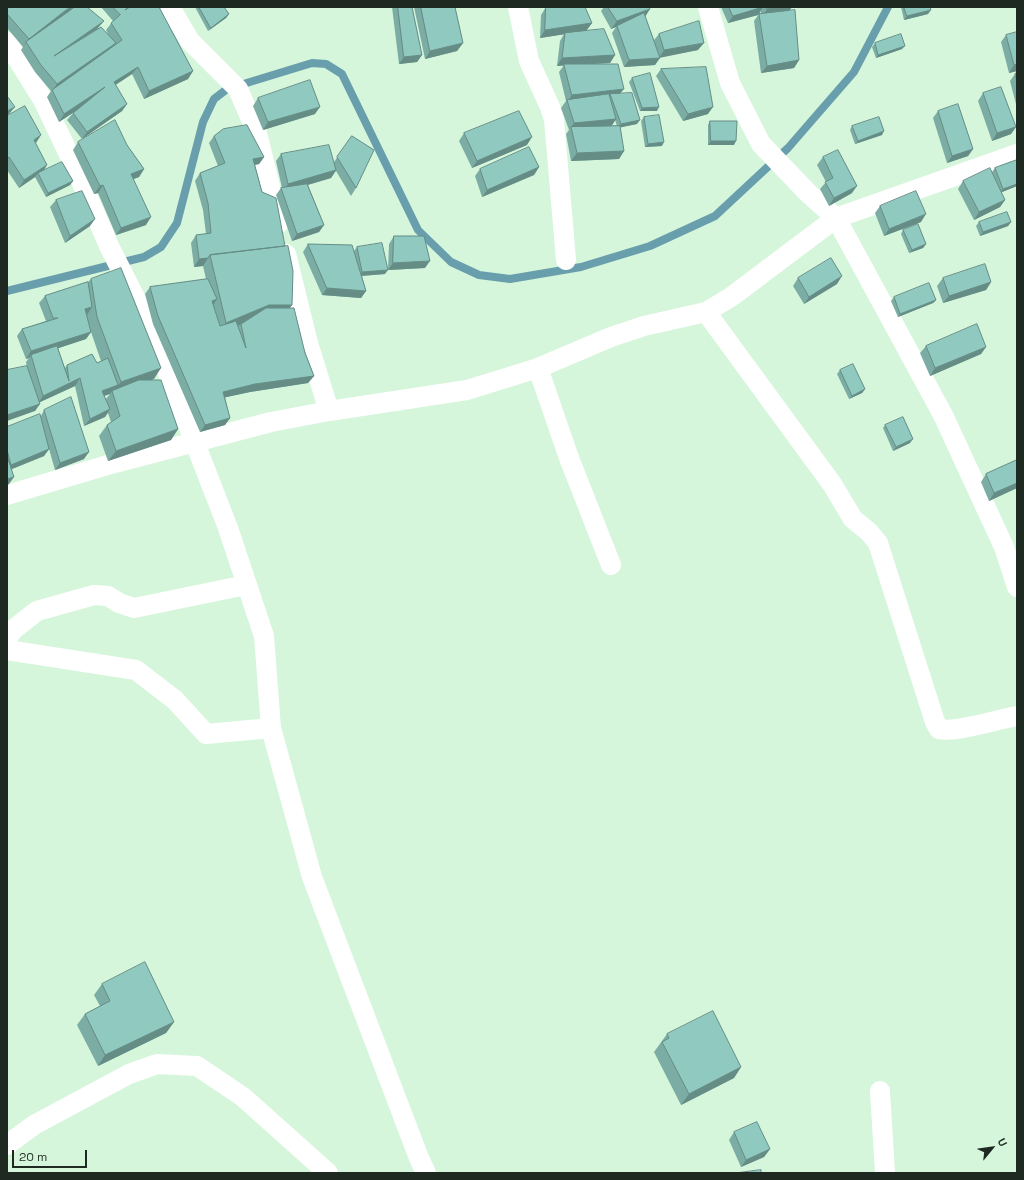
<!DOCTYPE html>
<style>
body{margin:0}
#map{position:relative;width:1024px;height:1180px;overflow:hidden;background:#d5f6db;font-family:"Space Grotesk",sans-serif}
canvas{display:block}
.frame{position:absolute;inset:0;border:8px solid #1e2a21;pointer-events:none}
.north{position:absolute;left:972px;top:1128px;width:40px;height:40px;-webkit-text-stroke:3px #d5f6db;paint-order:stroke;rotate:61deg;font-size:11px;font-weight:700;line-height:16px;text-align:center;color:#1e2a21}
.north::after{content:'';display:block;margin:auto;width:14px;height:18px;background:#1e2a21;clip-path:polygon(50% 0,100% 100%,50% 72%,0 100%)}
.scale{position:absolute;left:12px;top:1150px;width:75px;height:18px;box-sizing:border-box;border:2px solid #1e2a21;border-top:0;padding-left:5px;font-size:12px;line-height:14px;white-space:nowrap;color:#1e2a21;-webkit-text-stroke:3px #d5f6db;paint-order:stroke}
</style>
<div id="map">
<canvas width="1024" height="1180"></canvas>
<div class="frame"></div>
<div class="north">U</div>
<div class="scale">20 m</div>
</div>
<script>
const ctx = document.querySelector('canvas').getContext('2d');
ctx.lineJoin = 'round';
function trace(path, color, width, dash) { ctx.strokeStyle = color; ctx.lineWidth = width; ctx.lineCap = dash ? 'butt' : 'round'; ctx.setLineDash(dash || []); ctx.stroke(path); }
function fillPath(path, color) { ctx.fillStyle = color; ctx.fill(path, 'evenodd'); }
trace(new Path2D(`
 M7,291L144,257L161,247L177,223L203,122L214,99L227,89L312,63L326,64L342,74L418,230L451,262L479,275L510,279L581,267L650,246L715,216L788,148L854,72L888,7`), '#699fad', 8);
trace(new Path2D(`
 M170,7L190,41L238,89L257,133L279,223
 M518,7L529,61L550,107L554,119L566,260
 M708,7L730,83L761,144L809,194L836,218L943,415L1004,547L1017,587
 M7,42L43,100L75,167L109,246L150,327L228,528L264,636L271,728L312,877L419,1158L426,1173
 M286,254L308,343L329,411
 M706,312L832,484L853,519L869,532L878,543L935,722L939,729C954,733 1000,719 1017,716
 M538,368L569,458L611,565
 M7,495L111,464L271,422L329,411L467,390L538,368L611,337L644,326L706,312L731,297L836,218L1017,154
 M7,638L14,629L37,611L94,595L108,596L119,603L134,608L246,585
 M7,650L136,670L175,700L206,734L271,728
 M880,1091L885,1173
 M7,1145L34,1125L129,1074L157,1064L197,1066L243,1097L328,1173`), '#fff', 20);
fillPath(new Path2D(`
 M7,7L71,10L98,28L108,34L106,30L113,21L101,7H159L193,71L188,79L144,99L132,74L115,85L127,104L122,111L82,139L67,120L74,112L59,122L47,97L51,91L35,72L21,50L23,47L7,28Z
 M195,7H224L229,14L226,18L208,31Z
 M392,7H412L422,55L417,62L399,64Z
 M414,7H455L463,43L457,51L425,59Z
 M546,7L592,23L586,31L575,32L615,55L610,63L582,64L620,94L637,124L620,127L624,151L619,159L571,161L566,134L569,130L561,108L566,101L559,72L564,65L557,66L560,41L564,34L540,38L541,15ZM615,120L617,126H611Z
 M604,7H649L645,16L654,40L659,34L698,50L660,57L655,65L624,67L612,33L616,27L611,29L601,11Z
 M721,7H792L789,11L799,60L794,68L761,73L754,21L759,14L761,13V11L758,15L728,23Z
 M901,7H930L928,14L904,20Z
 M1006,35L1017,71L1009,73L1001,42Z
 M875,43L902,49L876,58L872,47Z
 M661,69L708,114L683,121L656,76Z
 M1017,73V108L1010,81L1015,74Z
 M632,78L657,111H640L629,82Z
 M983,93L1016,127L1011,134L992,141L978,101Z
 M258,98L315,114L263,130L253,106Z
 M938,111L973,149L968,156L947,163L933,118Z
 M7,116L41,135L35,143L47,165L43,171L73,181L70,185L46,197L35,177L19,188L7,170Z
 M644,117L662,146L645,147L641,121Z
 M710,121L734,145H708V125Z
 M852,126L882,135L855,144L850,130Z
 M464,133L527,145L472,168L459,141Z
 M214,136L264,157L259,164L255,165L292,305L289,308L314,376L308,383L250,392L225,397L230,418L225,425L200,432L153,324L145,294L150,287L206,279L203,266L194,267L191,243L196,235L206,234L203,210L195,181L200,173L218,166L209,143Z
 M352,136L356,188L351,196L336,171L331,178L308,185L324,225L319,232L292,241L276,195L281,188H282L276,161L281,154L334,162Z
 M78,142L127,145L144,169L139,177L133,179L146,225L116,235L98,193L94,194L73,150Z
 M823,157L852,193L829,206L820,189L826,182L817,165Z
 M1017,160V186L1001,192L1005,200L1000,207L974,220L958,189L963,181L995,180L992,172L995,168Z
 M539,167L534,175L482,197L475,176L480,169Z
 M56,200L90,226L65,243L50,207Z
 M880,206L921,222L884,236L875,213Z
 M979,222H1011L1008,226L980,236L976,226Z
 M903,230L926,244L923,248L909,253L901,234Z
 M394,236L425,268L388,270L389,244Z
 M308,244L354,251L357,247L385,274L362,276L366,291L361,298L322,295L303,252Z
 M798,278L837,284L804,304L793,286Z
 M943,278L991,282L986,290L943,303L937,286Z
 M91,279L154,379L151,380L178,429L171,440L108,461L99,436L107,425L111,422L108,413L105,417L84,426L75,386L40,402L35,411L26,362L29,358L26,359L17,336L22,329L46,321L39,303L45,296L88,282ZM91,332L101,361L97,363L67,365L65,368L58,348L86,339ZM110,394L106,399L104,396Z
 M894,297L936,300L933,303L898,317L891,301Z
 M926,346L986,347L981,354L930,376L920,353Z
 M840,370L865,389L862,393L849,399L837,374Z
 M44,410L84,459L55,470L49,449L44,456L12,469L9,484L7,485V427L41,416Z
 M885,425L910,443L893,451L883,428Z
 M1017,460V488L989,501L981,482L986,474Z
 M102,984L174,1022L166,1033L98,1066L77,1025L85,1014L100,1006L94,995Z
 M667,1034L741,1067L734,1078L681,1105L654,1052Z
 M734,1132L770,1149L764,1157L741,1167L729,1140Z`), '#7cada4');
fillPath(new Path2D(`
 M70,7H73L71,10L26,42L23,47L29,39Z
 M763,7L758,15L728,23L733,16Z
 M778,7H792L789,11L762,17L767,9Z
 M650,9L645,17L617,26L616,27L611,29L617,21Z
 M931,10L928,14L904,20L907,16Z
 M229,14L226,18L208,31L211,28Z
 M104,21L98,28L54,56Z
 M592,23L586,31L540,38L545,30Z
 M116,43L110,50L52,91L57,84Z
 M463,43L457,51L425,59L430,51Z
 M704,43L698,50L659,58L664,50Z
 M905,46L902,49L876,58L878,55Z
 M422,55L417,62L399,64L404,57Z
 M615,55L610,63L557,66L562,58Z
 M660,58L655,65L624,67L629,60Z
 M799,60L794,68L761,73L767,66Z
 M1017,64V71L1009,73L1014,65Z
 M138,67L132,74L108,90L114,82Z
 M193,71L188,79L144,99L149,91Z
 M105,87L100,95L59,122L64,114Z
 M624,89L618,96L610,94L607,97L567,102L572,95Z
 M127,104L122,111L82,139L87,132Z
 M15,107L9,114L7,116V111Z
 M320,107L315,114L263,130L268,122Z
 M659,107L657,111H640L642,108Z
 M713,107L708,114L683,121L688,114Z
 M616,119L611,127H571L569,130L574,123Z
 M640,120L637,124L618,128L621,124Z
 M1016,127L1011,134L992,141L997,133Z
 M884,131L882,135L855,144L858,141Z
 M41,135L36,143L28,148L34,140Z
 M532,137L527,145L472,168L477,161Z
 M711,141H736L734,145H708Z
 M664,142L662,146L645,147L648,144Z
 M973,149L968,156L947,163L952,156Z
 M624,151L619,159L571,161L577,153Z
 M264,157L259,164L248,166L253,159Z
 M47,165L42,173H38L35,177L19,188L24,180Z
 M539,167L534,175L482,197L487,190Z
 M144,169L139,177L126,182L131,174Z
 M336,170L331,178L283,192L288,184Z
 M73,181L70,185L46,197L48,193Z
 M1017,184V186L1000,193L1003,189Z
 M103,185L98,193L94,194L100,186Z
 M857,186L852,193L829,206L834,198Z
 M1005,200L1000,207L974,220L979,212Z
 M926,214L921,222L884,236L889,229Z
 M151,217L146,225L116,235L121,228Z
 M95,219L90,226L65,243L70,236Z
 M1011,222L1008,226L980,236L983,232Z
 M324,225L319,232L292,241L297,234Z
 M926,244L923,248L909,253L912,250Z
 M208,258L203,266L194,267L199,259Z
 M430,261L425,268L388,270L393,263Z
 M388,270L385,274L359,276L362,272Z
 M842,276L837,284L804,304L809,297Z
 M991,282L986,290L943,303L949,296Z
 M327,288L366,291L361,298L322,295Z
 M217,299L212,307V301Z
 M936,300L933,303L898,317L900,314Z
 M269,305H292L284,316H261L218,334L226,323Z
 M92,307L87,315L80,317L85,309Z
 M91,332L86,339L32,357L31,355L29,358L26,359L31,351Z
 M986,347L981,354L930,376L935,368Z
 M161,368L154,379L113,393L112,391L110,394L97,398L102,391L118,385L121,382Z
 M314,376L308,383L250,392L218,399L223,392L255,384Z
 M80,378L75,386L38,403L43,396Z
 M865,389L862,393L849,399L852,396Z
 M40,404L35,411L7,421V415Z
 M110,409L105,417L84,426L90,419Z
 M230,418L225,425L200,432L205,425Z
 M178,429L171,440L108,461L116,451Z
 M913,439L910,443L893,451L896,447Z
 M49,449L44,456L7,471V470L11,465Z
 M89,452L84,459L55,470L60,463Z
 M14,477L9,484L7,485V479Z
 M1017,483V488L989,501L994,493Z
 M174,1022L166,1033L98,1066L105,1055Z
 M741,1067L734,1078L681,1105L689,1094Z
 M770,1149L764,1157L741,1167L746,1160Z`), '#658d86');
const building = new Path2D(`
 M7,7H70L29,39L7,14Z
 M75,7H87L104,21L54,56L101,27L116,43L57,84L41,65L26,42Z
 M113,7H129L125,10L130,7H159L193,71L149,91L138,67L114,82L127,104L87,132L73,113L105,87L64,114L52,90L122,40L111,23L120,15Z
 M199,7H224L229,14L211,28Z
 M398,7H412L422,55L404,57Z
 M421,7H455L463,43L430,51Z
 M546,7H585L592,23L545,30Z
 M608,7H649L650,9L617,21Z
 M729,7H763L733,16Z
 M767,7H778L767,9Z
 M904,7H930L931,10L907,16Z
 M795,10L799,60L767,66L759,14Z
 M644,13L660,58L629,60L617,26Z
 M699,21L704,43L664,50L659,34Z
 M604,29L615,55L562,58L565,33Z
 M1017,32V64L1014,65L1006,35Z
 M901,34L905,46L878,55L875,43Z
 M564,64H618L624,89L572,95Z
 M706,67L713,107L688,114L661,69Z
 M650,73L659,107L642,108L632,78Z
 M1017,73V82L1015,74Z
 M310,80L320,107L268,122L258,98Z
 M1001,87L1016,127L997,133L983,93Z
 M632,93L640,120L621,124L610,94Z
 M609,94L616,119L574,123L567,100Z
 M7,96L15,107L7,111Z
 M958,104L973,149L952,156L938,111Z
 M25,106L41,135L34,140L47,165L24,180L9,157L7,159V116Z
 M519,111L532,137L477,161L464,133Z
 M659,115L664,142L648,144L644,117Z
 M879,117L884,131L858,141L852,126Z
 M115,120L127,145L144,169L131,174L151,217L121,228L103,185L100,186L78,142Z
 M710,121H737L736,141H711Z
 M247,125L264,157L253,159L262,192L276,198L285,246L210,255L208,258L199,259L196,235L211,233L208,203L200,173L225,163L214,136L223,129Z
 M620,126L624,151L577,153L571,127Z
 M352,136L374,150L356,188L337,157Z
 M329,145L336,170L288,184L281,154Z
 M529,147L539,167L487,190L480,169Z
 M838,150L857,186L834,198L825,182L833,178L823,157Z
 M1017,160V184L1003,189L995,168Z
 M62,162L73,181L48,193L38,173Z
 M990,168L1005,200L979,212L963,181Z
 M307,184L324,225L297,234L281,188Z
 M82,191L95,219L70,236L56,200Z
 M916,191L926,214L889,229L880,206Z
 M1007,212L1011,222L983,232L979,222Z
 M918,224L926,244L912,250L903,230Z
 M394,236H424L430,261L393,263Z
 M382,243L388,270L362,272L357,247Z
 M308,244L352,245L366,291L327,288Z
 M288,246L293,271L292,305H269L226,323L210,255Z
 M831,258L842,276L809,297L798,278Z
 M985,264L991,282L949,296L943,278Z
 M121,268L161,368L121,382L97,317L91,279Z
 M208,279L217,299L212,301L220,326L236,321L246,348L241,324L266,308H294L305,353L314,376L255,384L223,392L230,418L205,425L158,316L150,287Z
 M88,282L92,307L85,309L91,332L31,351L22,329L58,318H53L45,296Z
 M929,283L936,300L900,314L894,297Z
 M977,324L986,347L935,368L926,346Z
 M57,346L69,381L67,365L92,354L97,363L108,358L118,385L102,391L110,409L90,419L80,378L43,396L31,355Z
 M853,364L865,389L852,396L840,370Z
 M27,366L40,404L7,415V370Z
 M139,380H161L178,429L116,451L107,425L120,416L112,391Z
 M71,397L89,452L60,463L44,410Z
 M40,414L49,449L11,465L7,450V427Z
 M903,417L913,439L896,447L885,425Z
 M7,456L14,477L7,479Z
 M1017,460V483L994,493L986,474Z
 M145,962L174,1022L105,1055L85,1014L110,1001L102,984Z
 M713,1011L741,1067L689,1094L662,1042L669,1038L667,1034Z
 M757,1122L770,1149L746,1160L734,1132Z
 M761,1170V1173H736Z`);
fillPath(building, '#90c9bf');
trace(building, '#658d86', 1);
</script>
